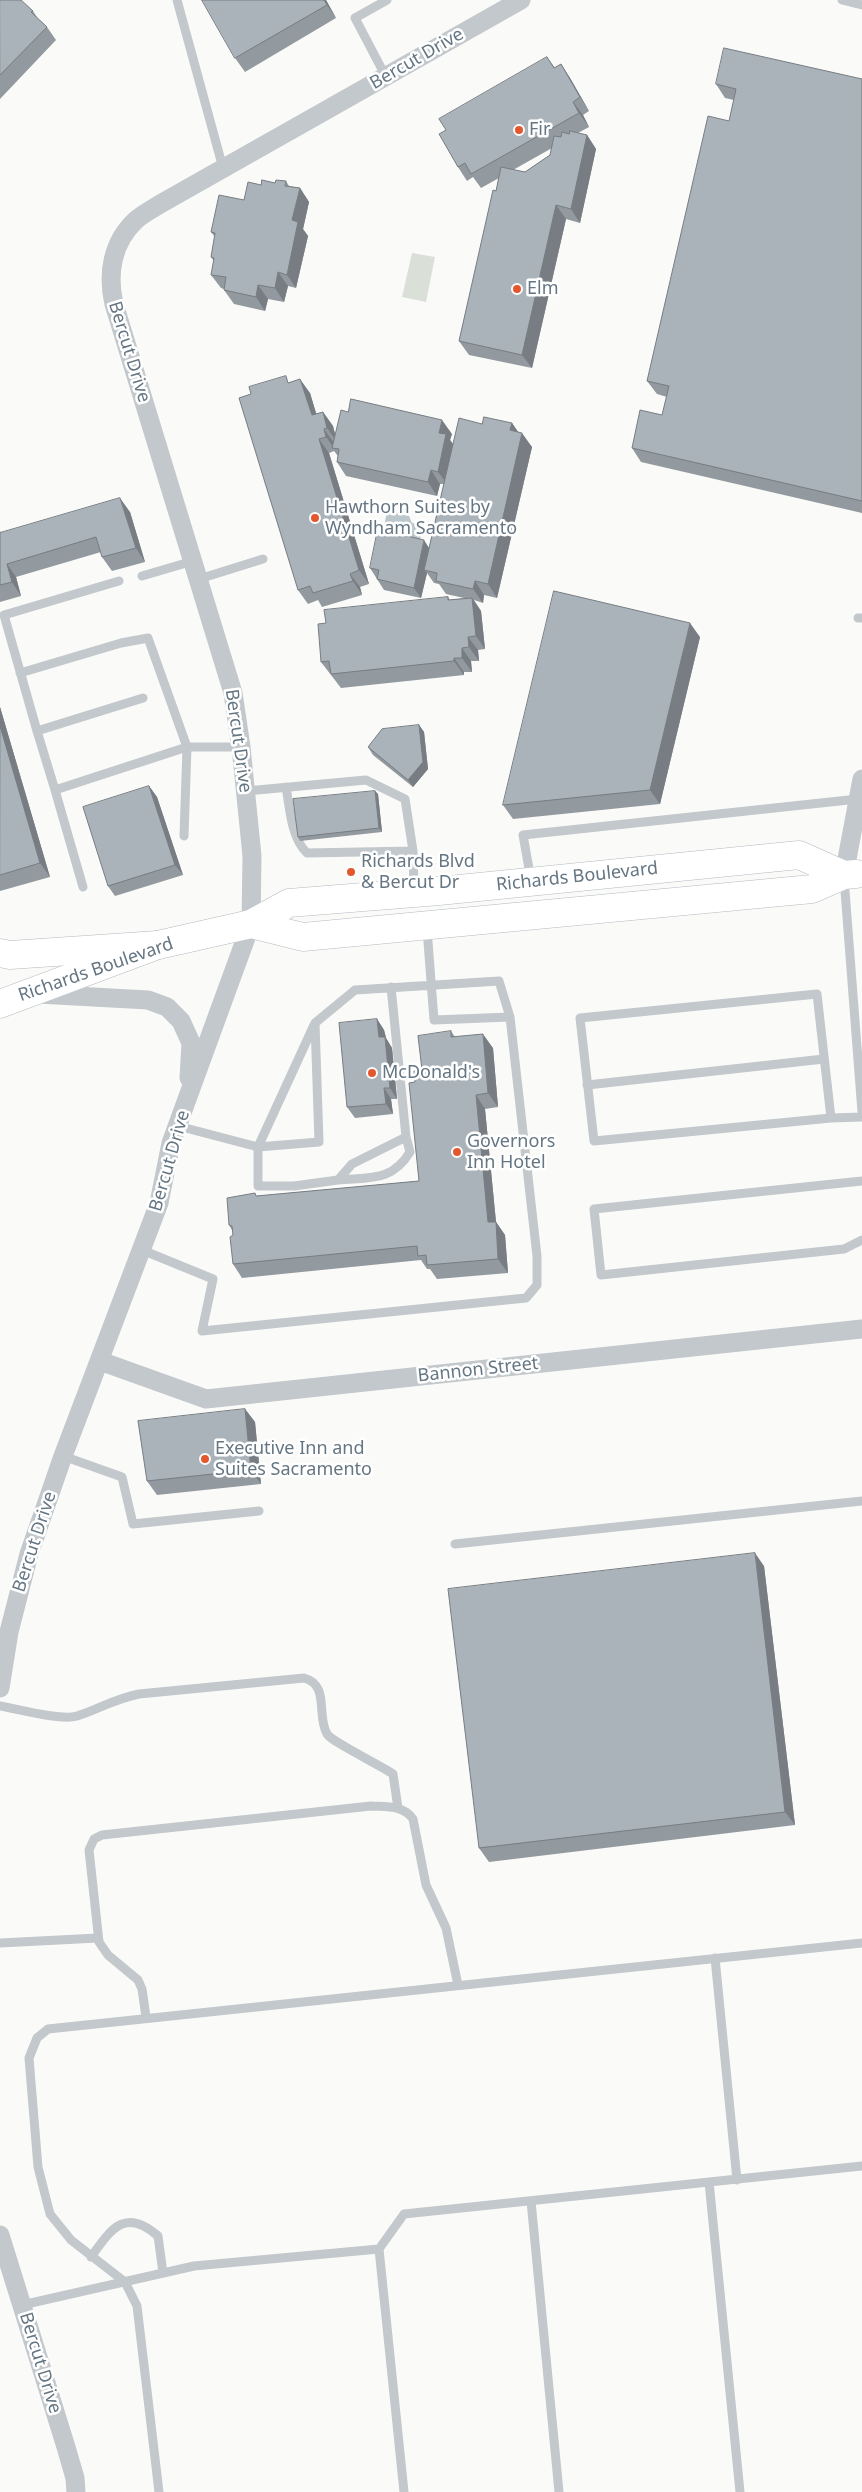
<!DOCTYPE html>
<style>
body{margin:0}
canvas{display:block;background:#fafaf8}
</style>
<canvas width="862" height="2492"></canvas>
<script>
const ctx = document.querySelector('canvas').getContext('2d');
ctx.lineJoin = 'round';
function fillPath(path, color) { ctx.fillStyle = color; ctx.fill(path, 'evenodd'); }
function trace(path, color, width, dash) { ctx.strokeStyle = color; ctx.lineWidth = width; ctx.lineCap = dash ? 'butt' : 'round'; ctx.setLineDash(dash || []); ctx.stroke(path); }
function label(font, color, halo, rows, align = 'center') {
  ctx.font = font + ' "Noto Sans",sans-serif'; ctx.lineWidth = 5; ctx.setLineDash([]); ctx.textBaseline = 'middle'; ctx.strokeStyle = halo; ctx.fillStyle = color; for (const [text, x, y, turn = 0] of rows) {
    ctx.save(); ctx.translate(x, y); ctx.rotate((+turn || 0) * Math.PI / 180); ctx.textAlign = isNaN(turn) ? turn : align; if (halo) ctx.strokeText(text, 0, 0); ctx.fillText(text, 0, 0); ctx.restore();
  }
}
fillPath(new Path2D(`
 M412,253L435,257L426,302L402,297Z`), '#dadfd7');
fillPath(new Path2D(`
 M387,511L409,516L412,523L423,525L420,540L399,535L395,529L384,527Z`), '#bbc7cb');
const primary = new Path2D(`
 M251,924L303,937L812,889L844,875L856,874
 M0,1004L158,945L251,924L289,903L439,891L799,855L844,875`);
const highway = new Path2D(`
 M0,953L10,955L158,945`);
trace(primary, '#b5babe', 29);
trace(highway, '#b4b9bd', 29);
trace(new Path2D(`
 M177,0L223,168
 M842,0L862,5
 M386,77L355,18L387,0
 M142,576L193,561
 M199,579L263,559
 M858,618H862
 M20,673L121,643L148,638L187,747H241
 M143,698L37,731L55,790L187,747L184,836
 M37,731L4,615L119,581
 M286,787C290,809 291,838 307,853L413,851
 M55,790L83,887
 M246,791L366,780L405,799L413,851L414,891
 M844,878L862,1112
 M531,880L523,835L858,799
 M427,929L434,1020L510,1017
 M314,1025L258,1147V1186H294L338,1180L352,1164L406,1137L391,987
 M587,1085L824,1059
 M831,1118L594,1141L580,1018L817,994L831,1118L862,1117
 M338,1180C369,1177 392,1182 410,1152L406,1137
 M862,1181L594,1209L601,1275L844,1249L862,1240
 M142,1250L213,1279L202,1331L526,1298L537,1285V1256L510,1017L499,981L355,990L315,1023L319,1142L258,1147L178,1126
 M63,1456L122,1477L133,1524L259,1511
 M455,1544L862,1501
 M0,1706C18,1709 61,1721 77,1716C99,1709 114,1699 139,1694L304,1678C330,1685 316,1715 327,1734C332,1742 380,1765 393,1774L398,1808
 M0,1943L98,1938
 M715,1958L737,2180
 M146,2017L142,1989L138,1980L108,1955L99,1942L89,1850L94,1839L102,1835L371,1806C387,1807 403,1805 413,1819L426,1885L446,1928L458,1985
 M709,2182L740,2492
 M531,2201L559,2492
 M379,2249L404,2492
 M91,2257C111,2229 125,2207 158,2236L163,2273
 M22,2305L194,2266L379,2249L404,2214L862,2166
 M159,2492L137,2306L125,2282L71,2240L50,2214L38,2167L29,2058L37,2038L48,2029L862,1943`), '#c3c8cc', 9);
trace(new Path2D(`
 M844,875L862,779
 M38,994L148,1000L167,1007L181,1021L191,1043L189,1078
 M100,1361L206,1399L862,1329
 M0,1688L9,1632L29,1554L63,1456L159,1203L171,1143L251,924L252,856L241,747L233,693L114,304C107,274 112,242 136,220C144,213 154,208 162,203L521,0
 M0,2235L66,2447L75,2478L76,2492`), '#c3c8cc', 19);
trace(primary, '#fff', 28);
trace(highway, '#fff', 28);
fillPath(new Path2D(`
 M0,0L33,11L38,19L47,27L56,40L0,99Z
 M326,0L336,18L245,72L235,58Z
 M547,57L555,68L561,64L570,78L589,111L583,115L589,127L578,133L587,135L596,149L580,223L566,219L532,368L469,355L459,341L499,178L481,188L473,177L467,181L458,167L446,130ZM552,148L550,155L525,172L513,170Z
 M862,79V513L641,462L632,448L662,415L667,397L657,394L647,381L729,121L734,100L725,98L716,84Z
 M286,181L289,186L300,188L309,202L303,229L308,236L296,288L288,286L284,302L268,299L265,311L234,304L224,290V289L221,288L211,275L214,261L211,257L215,237L211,232L244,200L261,185Z
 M290,382L310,393L316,414L323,412L333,426L335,434H452L450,440L453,444L482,424L512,423L518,432L532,447L497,598L484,595L483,603L474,600L481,611L485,649L478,650L479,661H471L472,672H464V675L341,688L321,662L326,623L448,597L450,600L464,598L446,594L439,584L434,583L427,573L421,598L384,590L370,568L429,548L444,484H440L437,496L346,476L337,462L338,456L334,451L329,453L369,584L360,587L362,595L322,607L318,600L308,604L298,590L251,394Z
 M130,512L145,562L112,571L102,557L101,552L16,577L21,596L0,602V531L1,533Z
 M700,637L660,804L513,819L503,805Z
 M0,707L50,877L0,891Z
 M419,725L424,732L428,769L413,787L373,755L368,747Z
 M149,786L157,797L183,875L115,896L108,886Z
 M375,791L378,794L382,832L300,841L298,837Z
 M377,1019L384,1030L386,1038L392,1048L397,1099H391L393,1114L355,1118L347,1107Z
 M451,1031L455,1037L493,1048L498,1107L485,1109L496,1222L505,1235L508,1273L437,1279L430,1269H427L421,1260L242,1278L233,1264V1235L232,1230L229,1225L257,1196L419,1181L415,1082L422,1070Z
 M245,1409L255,1422L261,1484L157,1495L147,1481Z
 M764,1566L795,1825L489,1862L479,1848Z`), '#929a9f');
fillPath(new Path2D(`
 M324,0H326L336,18L327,5Z
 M561,64L570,78L589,111L580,97Z
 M573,102L583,115L589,127L579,113Z
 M587,135L596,149L580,223L571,209Z
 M300,188L309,202L303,229L308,236L296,288L287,275L292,220Z
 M556,205L566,219L532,368L522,355Z
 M278,272L288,286L284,302L275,288Z
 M258,285L268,299L265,311L256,297Z
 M300,379L310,393L321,429L312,415Z
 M323,412L333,426L337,442L327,428Z
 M442,420L452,434L450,440L456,448L448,485L438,472L439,433Z
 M512,423L521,436L522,433L532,447L497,598L488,584L510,430Z
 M324,429L334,443V448L326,437Z
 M319,439L329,453L369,584L359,570Z
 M431,470L440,484L437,496L428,482Z
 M120,498L130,512L145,562L136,548Z
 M424,540L431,551L424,570L427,573L421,598L414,588Z
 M7,564L16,577L21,596L12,582Z
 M350,574L360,587L362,595L353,581Z
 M475,581L484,595L483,603L473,589Z
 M472,598L481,611L485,649L476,636Z
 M690,623L700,637L660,804L650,790Z
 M468,637L478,650L479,661L469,647Z
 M462,648L471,661L472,672L462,658Z
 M454,658L464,672V675L454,661Z
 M0,707L50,877L40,863L0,726Z
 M419,725L424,732L428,769L413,787L408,780Z
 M149,786L157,797L183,875L175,865Z
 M375,791L378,794L382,832L379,828Z
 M377,1019L384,1030L386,1038L392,1048L397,1099L390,1088L379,1037Z
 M483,1034L493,1048L498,1107L488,1093Z
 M384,1088L391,1099L393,1114L386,1104Z
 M476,1095L485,1109L496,1222L505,1235L508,1273L498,1259L488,1222Z
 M245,1409L255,1422L261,1484L251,1470Z
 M755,1553L764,1566L795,1825L785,1812Z`), '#777d82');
const building = new Path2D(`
 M0,0H21L33,11L31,12L47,27L0,75Z
 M202,0H324L327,5L235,58Z
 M724,48L862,79V501L632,448L640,410L662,415L669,386L647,381L708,116L729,121L736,89L716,84Z
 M547,57L554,68L561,64L580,97L573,102L579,113L471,174L465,163L458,167L439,134L446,130L439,119Z
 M570,131L587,135L571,209L556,205L522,355L459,341L493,190L496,191L501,167L525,172L550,155L554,136L561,137L562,132L569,134Z
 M262,180L275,183L276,180L286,181L285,186L300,188L292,220L298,222L287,275L278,272L275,288L258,285L256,297L224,290L226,277L211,275L214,258L211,257L215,233L211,232L219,195L244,200L248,182L261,185Z
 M286,376L288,383L300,379L312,415L323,412L327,428L324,429L326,437L319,439L359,570L350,574L353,581L313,593L310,586L298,590L239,398L251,394L249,387Z
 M351,399L442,420L439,433L446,434L438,472L431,470L428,482L337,462L339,449L332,448L341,410L348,412Z
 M484,417L512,423L510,430L522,433L488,584L475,581L473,589L436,581L437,573L424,570L459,418L482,424Z
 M120,498L136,548L102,557L96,537L7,564L12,582L0,585V533Z
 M378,529L424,540L414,588L377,579L379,570L370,568Z
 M554,591L690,623L650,790L503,805Z
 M448,597V600L472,598L476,636L468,637L469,647L462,648V658H454V661L331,674L329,661L321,662L318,624L326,623L324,610Z
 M419,725L423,762L408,780L368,747L382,729Z
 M0,726L40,863L0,875Z
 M149,786L175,865L108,886L83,807Z
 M375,791L379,828L298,837L293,799Z
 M377,1019L379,1037H385L390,1088H384L386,1104L347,1107L339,1023Z
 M451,1031V1037L483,1034L488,1093L476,1095L488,1222H496L498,1259L427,1265L426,1255L418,1256L417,1246L233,1264L230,1237L233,1235L232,1226L229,1225L227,1198L255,1193L256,1196L419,1181L409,1083L415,1082L414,1071L422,1070L418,1036Z
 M245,1409L251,1470L147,1481L138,1421Z
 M755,1553L785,1812L479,1848L448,1589Z`);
fillPath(building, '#aab3b9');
trace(building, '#777d82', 1);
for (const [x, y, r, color] of [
 [519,130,5,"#e4572e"],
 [517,289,5,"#e4572e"],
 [315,518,5,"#e4572e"],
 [351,872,5,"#e4572e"],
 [372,1073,5,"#e4572e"],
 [457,1152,5,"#e4572e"],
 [205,1459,5,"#e4572e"]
]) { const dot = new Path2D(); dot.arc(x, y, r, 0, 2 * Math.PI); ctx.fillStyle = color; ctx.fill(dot); trace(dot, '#fff', 2); }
label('18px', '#657683', '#fff', [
 ["Bercut Drive",417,59,-30],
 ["Bercut Drive",129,352,73],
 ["Bercut Drive",238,741,82],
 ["Richards Boulevard",577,877,-6],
 ["Richards Boulevard",96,970,-19],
 ["Bercut Drive",170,1161,-74],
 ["Bannon Street",478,1370,-6],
 ["Bercut Drive",35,1542,-72],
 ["Bercut Drive",40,2363,73]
]);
label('18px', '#657683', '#fff', [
 ["Fir",529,130],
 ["Elm",527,289],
 ["Hawthorn Suites by",325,508],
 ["Wyndham Sacramento",325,529],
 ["Richards Blvd",361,862],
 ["& Bercut Dr",361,883],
 ["McDonald's",382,1073],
 ["Governors",467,1142],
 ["Inn Hotel",467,1163],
 ["Executive Inn and",215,1449],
 ["Suites Sacramento",215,1470]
], 'left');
</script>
